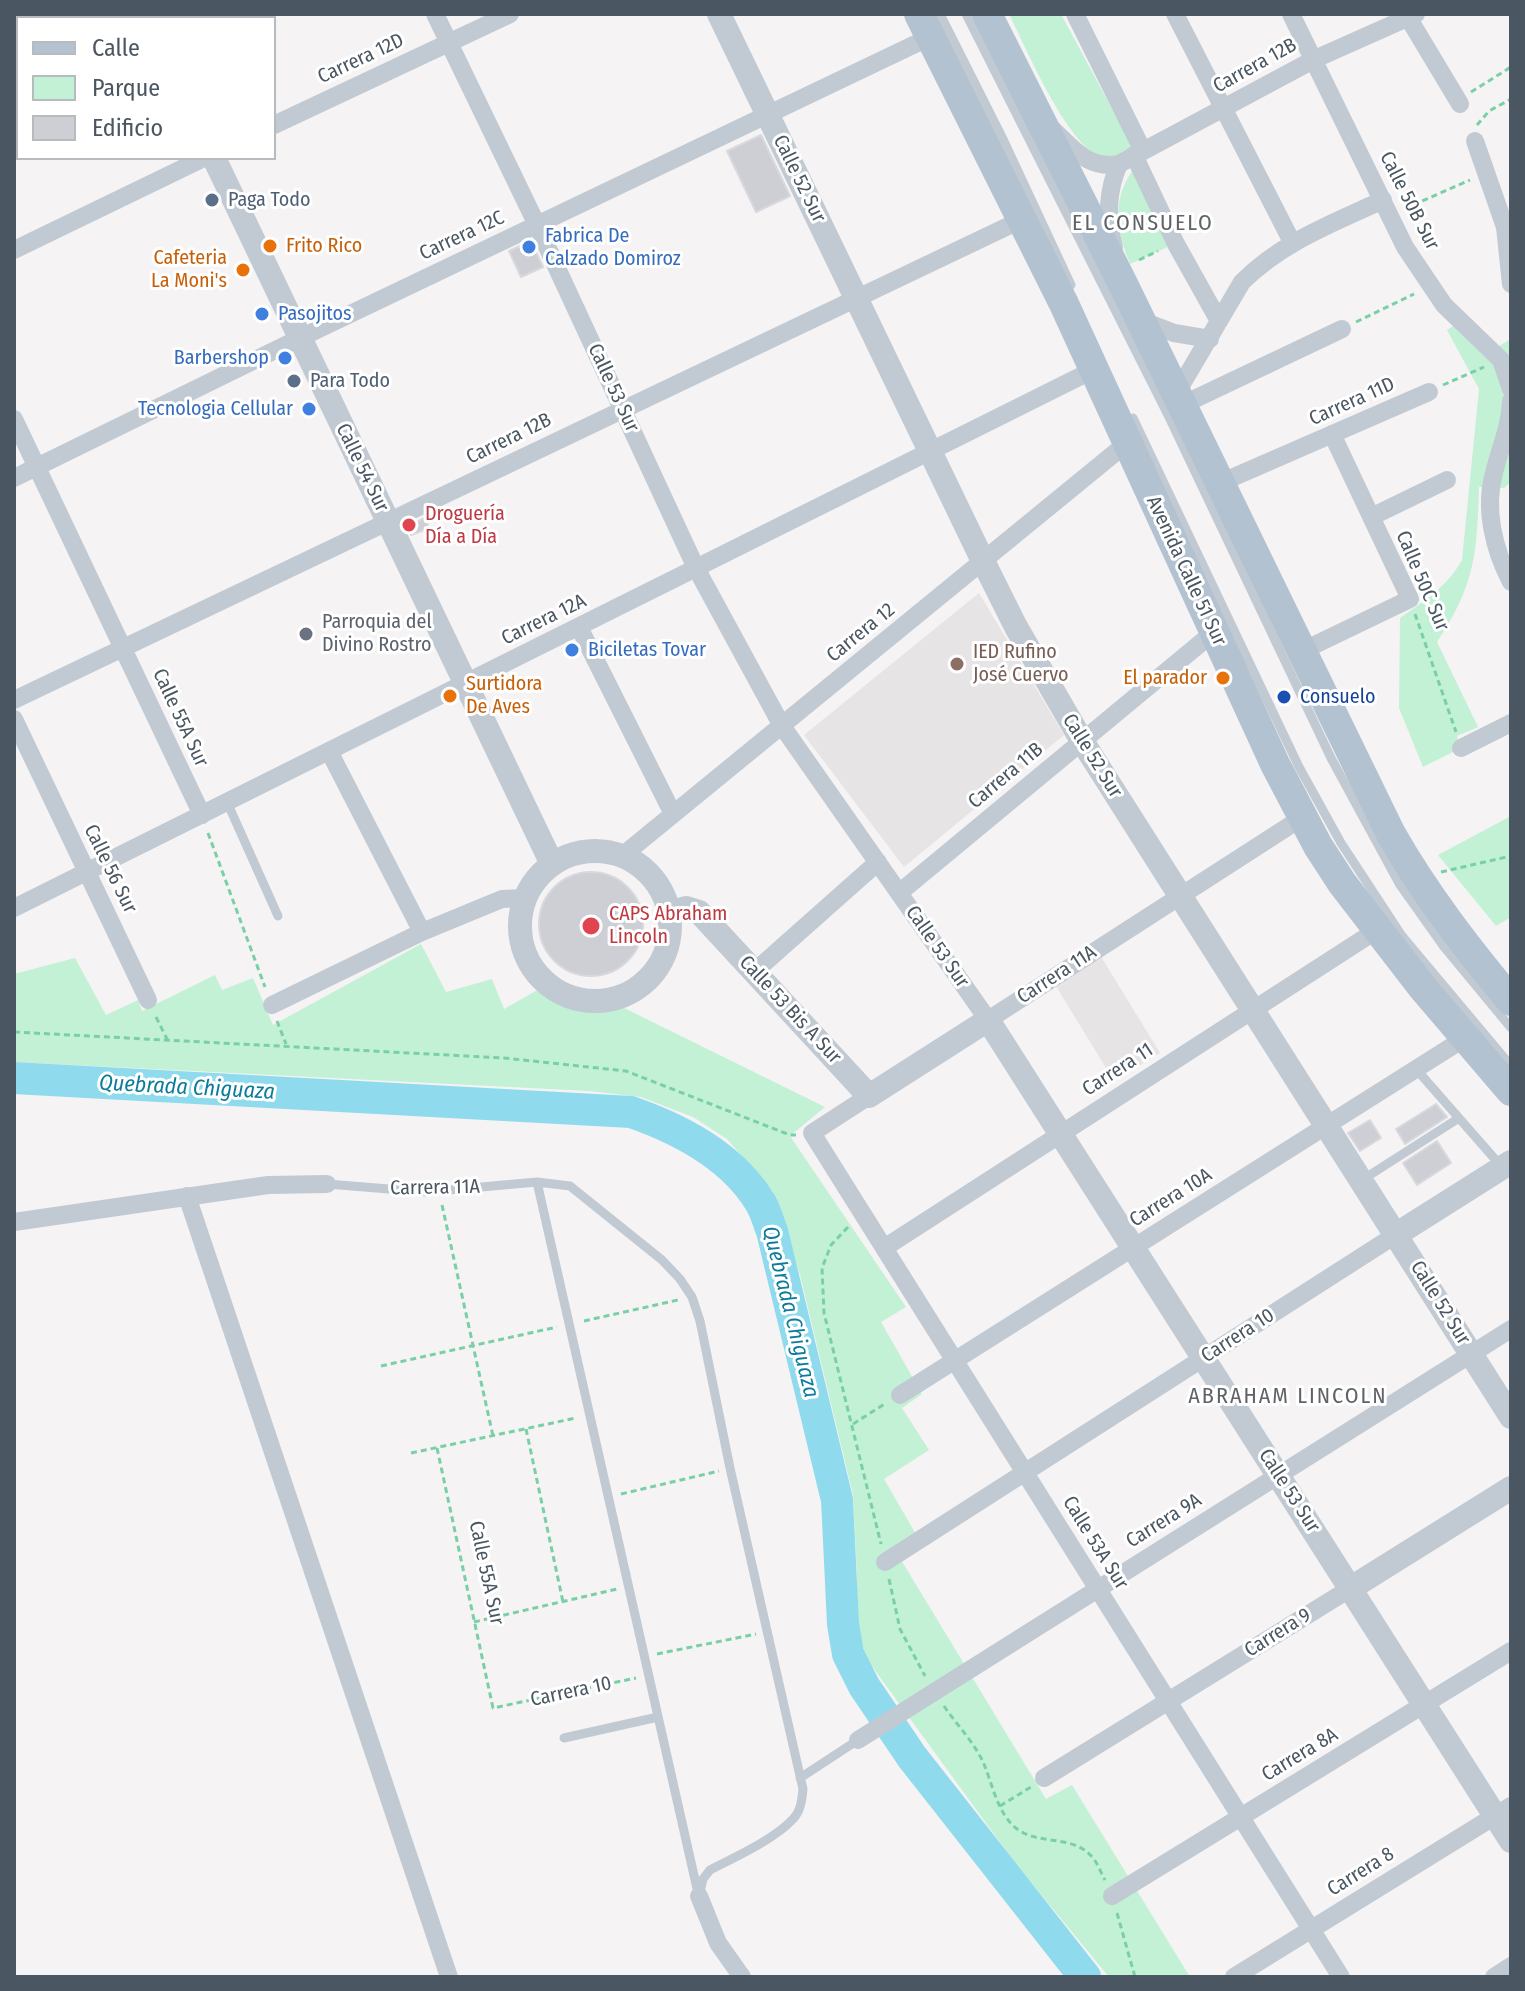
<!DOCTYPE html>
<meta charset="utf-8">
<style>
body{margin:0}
#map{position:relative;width:1525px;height:1991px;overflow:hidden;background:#f5f3f3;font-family:"Fira Sans Condensed",sans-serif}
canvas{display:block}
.frame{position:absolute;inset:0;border:16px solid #4a5661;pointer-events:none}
.legend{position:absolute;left:16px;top:16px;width:260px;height:144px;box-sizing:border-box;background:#fff;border:2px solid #b7bbc0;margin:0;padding:10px 14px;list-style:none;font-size:24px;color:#4a5661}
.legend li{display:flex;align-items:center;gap:16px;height:40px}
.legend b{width:40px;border:2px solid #b7bbc0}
</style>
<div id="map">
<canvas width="1525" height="1991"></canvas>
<div class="frame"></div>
<ul class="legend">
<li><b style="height:10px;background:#b3c2d1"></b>Calle</li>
<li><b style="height:22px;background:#c3f1d5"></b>Parque</li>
<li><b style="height:22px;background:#cdcfd5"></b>Edificio</li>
</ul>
</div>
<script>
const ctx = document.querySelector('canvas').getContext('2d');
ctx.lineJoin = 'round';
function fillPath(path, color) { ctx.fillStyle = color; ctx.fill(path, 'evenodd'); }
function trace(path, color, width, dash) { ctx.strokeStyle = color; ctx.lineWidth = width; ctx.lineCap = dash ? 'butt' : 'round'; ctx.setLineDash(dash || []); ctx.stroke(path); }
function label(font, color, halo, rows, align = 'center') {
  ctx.font = font + ' "Fira Sans Condensed",sans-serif'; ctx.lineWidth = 6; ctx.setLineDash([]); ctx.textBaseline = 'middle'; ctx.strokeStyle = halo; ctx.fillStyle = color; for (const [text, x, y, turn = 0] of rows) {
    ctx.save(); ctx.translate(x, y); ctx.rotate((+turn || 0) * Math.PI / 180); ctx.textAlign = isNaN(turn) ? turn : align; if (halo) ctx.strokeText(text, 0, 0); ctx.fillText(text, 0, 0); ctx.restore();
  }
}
fillPath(new Path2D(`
 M979,593L1064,735L904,867L804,735Z
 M1100,955L1160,1053L1114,1081L1054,983Z`), '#e6e4e5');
fillPath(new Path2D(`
 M1009,14H1061L1132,146C1126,150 1117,157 1110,158C1074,164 1023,41 1009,14Z
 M1132,171L1172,245L1130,264C1117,231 1111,203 1132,171Z
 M1453,326L1483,355L1511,339V482L1504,488L1479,487C1477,554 1475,585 1437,642L1478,727L1457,736L1461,748L1423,767L1399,708L1400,618C1424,601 1447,587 1462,560L1479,389L1447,330Z
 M1511,816V917L1496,926L1438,855Z
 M421,944L446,992L492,979L504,1009L541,988C567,1005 589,1012 620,1006L825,1107L790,1136L906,1307L881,1322L922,1394L902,1408L929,1450L884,1479L917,1536L895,1550L1046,1799L1072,1785L1190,1977H1109L1015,1863L866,1658L856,1620L857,1574L853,1495L800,1275L772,1191L727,1139L693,1117L641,1097L589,1091L14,1062V974L75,958L106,1015L138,1000L142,1011L215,975L222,990L253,978L273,1025Z`), '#c3f1d5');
trace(new Path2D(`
 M14,1078L631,1112C680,1129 732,1156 760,1202C766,1211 768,1222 772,1231L837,1500L843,1624L848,1654L864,1686L912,1757L1085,1977`), '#90daee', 32);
const building = new Path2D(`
 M761,135L790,196L756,212L727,151Z
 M531,241L543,267L521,277L509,251Z
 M425,518L429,528L411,535L407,526Z
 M539 924a52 52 0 1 1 104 0a52 52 0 1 1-104 0Z
 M1436,1104L1447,1117L1405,1144L1396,1129Z
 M1370,1120L1381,1138L1360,1151L1348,1133Z
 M1437,1141L1451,1163L1417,1185L1403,1163Z`);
fillPath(building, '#cdcfd5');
trace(building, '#d7d9de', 2);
trace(new Path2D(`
 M1471,92L1511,67
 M1477,125L1489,111L1511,99
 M1404,209L1470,180
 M1139,260L1158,251
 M1356,322L1414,294
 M1443,385L1484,367
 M1415,614L1456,732
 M208,833L265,987
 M1441,872L1511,856
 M156,1017L167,1039
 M277,1021L286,1044
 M14,1032L504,1058L626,1071L790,1135H796
 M442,1205L493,1436
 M848,1227L831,1245L822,1268L824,1313L881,1544
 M584,1321L678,1300
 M381,1366L557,1327
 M853,1424L886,1403
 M526,1429L563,1602
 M437,1448L493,1708L636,1678
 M411,1453L576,1418
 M621,1494L719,1471
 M889,1579L900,1629L925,1676
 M474,1622L617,1589
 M657,1654L756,1634
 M944,1706C956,1724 974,1742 983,1762C993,1784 997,1816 1020,1831C1043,1845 1075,1835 1093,1858C1098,1864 1101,1873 1105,1880
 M1000,1806L1031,1787
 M1117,1913L1135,1977`), '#7ad0a6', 3, [6, 4]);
trace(new Path2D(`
 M940,14L1002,137L1071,285
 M966,14L1169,417L1331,758L1400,885L1444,947L1511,1028
 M1133,418L1299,767L1341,843L1402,936L1511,1066
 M227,802L278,916
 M1416,1069L1501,1166
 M1362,1180L1459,1118
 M537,1182L698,1893
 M327,1184L426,1192L537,1182L570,1186L662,1260L680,1279L692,1297L700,1321L730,1468L803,1789C802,1799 801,1811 793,1819C775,1839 735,1857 710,1870L703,1879L699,1896
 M564,1738L658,1717
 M800,1778L858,1740`), '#c1cad2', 9);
trace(new Path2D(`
 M69,14L71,18
 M435,14L537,225L696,568L782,726L988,1020L1303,817
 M1075,14L1142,149
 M1175,14L1292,242
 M1291,14L1405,247L1444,305L1501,360L1511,389
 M1406,14L1460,104
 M40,18L48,14
 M188,18L197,14
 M14,31L18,29
 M274,125L510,14
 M1052,129C1073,148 1088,170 1119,164L1315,59L1416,14
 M1475,141L1505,227L1511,284
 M1134,155L1176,244L1219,321
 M1114,247C1106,218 1107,191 1119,164
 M14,250L204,158
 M1140,320L1174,333L1210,339
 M1176,394L1242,282C1282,242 1333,223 1383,200
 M1511,401C1510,427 1500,448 1494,473C1484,509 1494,550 1511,582
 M1182,405L1342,329
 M14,419L202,815
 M14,478L300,338L930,37
 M1220,483L1429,392
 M1371,517L1447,480
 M579,627L673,814
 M1302,651L1410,599L1332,434
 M14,700L1023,219
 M14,719L148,1000
 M1461,748L1511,723
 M329,751L422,932
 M622,856L1127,443
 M899,893L1214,632
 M14,908L1093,370
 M754,972L878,862
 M272,1005L422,932L502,899L524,898
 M869,1096L812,1133L1341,1977
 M187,1196L449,1977
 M14,1222L268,1185L327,1184
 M884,1248L1377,930
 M900,1395L1465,1038
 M885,1562L1397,1234
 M858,1740L1511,1329
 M1044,1778L1351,1588
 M699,1896L718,1943L742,1977
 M1112,1896L1511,1651
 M1234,1977L1511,1806
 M1494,1977L1511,1966`), '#c1cad2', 18);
trace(new Path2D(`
 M145,14L146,18
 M719,14L983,561L1016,627L1082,741L1511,1417
 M214,158L552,864
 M520 926a75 75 0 1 1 150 0a75 75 0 1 1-150 0Z
 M669,913L686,908L699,912L869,1096L988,1020L1511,1841
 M1397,1234L1511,1162
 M1351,1588L1511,1488`), '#c1cad2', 24);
trace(new Path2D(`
 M919,14L1064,304L1275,764L1318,846L1342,883L1423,988L1511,1091
 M987,14L1123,284L1391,834C1425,894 1467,948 1511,1001`), '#b3c2d1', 30);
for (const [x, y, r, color] of [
 [212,200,8,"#5c6f8a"],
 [270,246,8,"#e8710a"],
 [529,247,8,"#3f7fe0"],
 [243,270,8,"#e8710a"],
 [262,314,8,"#3f7fe0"],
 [285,358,8,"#3f7fe0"],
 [294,381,8,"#5c6f8a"],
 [309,409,8,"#3f7fe0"],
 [409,525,8,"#e0444e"],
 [306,634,8,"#6b7280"],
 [572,650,8,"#3f7fe0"],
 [957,664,8,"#8d6e63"],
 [1223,678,8,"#e8710a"],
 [450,696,8,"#e8710a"],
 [1284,697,8,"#1a4fb4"],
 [591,926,10,"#e0444e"]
]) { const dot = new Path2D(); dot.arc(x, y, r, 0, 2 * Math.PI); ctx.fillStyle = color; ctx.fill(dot); trace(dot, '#fff', 3); }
label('20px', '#4a5661', '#fff', [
 ["Carrera 12D",361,59,-25],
 ["Carrera 12B",1255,66,-29],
 ["Calle 52 Sur",799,179,64],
 ["Calle 50B Sur",1409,201,63],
 ["Carrera 12C",462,236,-25],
 ["Calle 53 Sur",613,388,65],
 ["Carrera 11D",1352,402,-24],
 ["Carrera 12B",509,439,-26],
 ["Calle 54 Sur",362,468,64],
 ["Avenida Calle 51 Sur",1186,571,65],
 ["Calle 50C Sur",1422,581,67],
 ["Carrera 12A",544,620,-26],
 ["Carrera 12",861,633,-39],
 ["Calle 55A Sur",180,718,65],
 ["Calle 52 Sur",1092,756,58],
 ["Carrera 11B",1006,776,-40],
 ["Calle 56 Sur",110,869,64],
 ["Calle 53 Sur",937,947,55],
 ["Carrera 11A",1057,975,-33],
 ["Calle 53 Bis A Sur",790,1010,47],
 ["Carrera 11",1118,1070,-33],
 ["Carrera 11A",435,1188,-1],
 ["Carrera 10A",1171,1198,-32],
 ["Calle 52 Sur",1440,1303,58],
 ["Carrera 10",1238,1336,-33],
 ["Calle 53 Sur",1289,1491,57],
 ["Carrera 9A",1164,1521,-32],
 ["Calle 53A Sur",1095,1543,58],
 ["Calle 55A Sur",486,1573,78],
 ["Carrera 9",1278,1633,-32],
 ["Carrera 10",571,1692,-12],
 ["Carrera 8A",1300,1755,-31],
 ["Carrera 8",1361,1872,-32]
]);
label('20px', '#4e5e75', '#fff', [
 ["Paga Todo",228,200],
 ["Para Todo",310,381]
], 'left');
label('20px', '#366cbe', '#fff', [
 ["Fabrica De",545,236],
 ["Calzado Domiroz",545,259],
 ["Pasojitos",278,314],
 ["Barbershop",269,358,"right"],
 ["Tecnologia Cellular",293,409,"right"],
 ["Biciletas Tovar",588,650]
], 'left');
label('20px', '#c56008', '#fff', [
 ["Frito Rico",286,246],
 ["Cafeteria",227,258,"right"],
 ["La Moni's",227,281,"right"],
 ["El parador",1207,678,"right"],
 ["Surtidora",466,684],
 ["De Aves",466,707]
], 'left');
label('20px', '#be3a42', '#fff', [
 ["Droguería",425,514],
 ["Día a Día",425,537],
 ["CAPS Abraham",609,914],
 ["Lincoln",609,937]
], 'left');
label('20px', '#5b616d', '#fff', [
 ["Parroquia del",322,622],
 ["Divino Rostro",322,645]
], 'left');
label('20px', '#785e54', '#fff', [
 ["IED Rufino",973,652],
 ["José Cuervo",973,675]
], 'left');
label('20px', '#164399', '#fff', [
 ["Consuelo",1300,697]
], 'left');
ctx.letterSpacing = '2px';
label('22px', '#5f6368', '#fff', [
 ["EL CONSUELO",1143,224],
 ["ABRAHAM LINCOLN",1288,1397]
]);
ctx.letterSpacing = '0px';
label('italic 22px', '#0c7c9b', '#fff', [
 ["Quebrada Chiguaza",187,1088,3],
 ["Quebrada Chiguaza",790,1312,76]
]);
</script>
